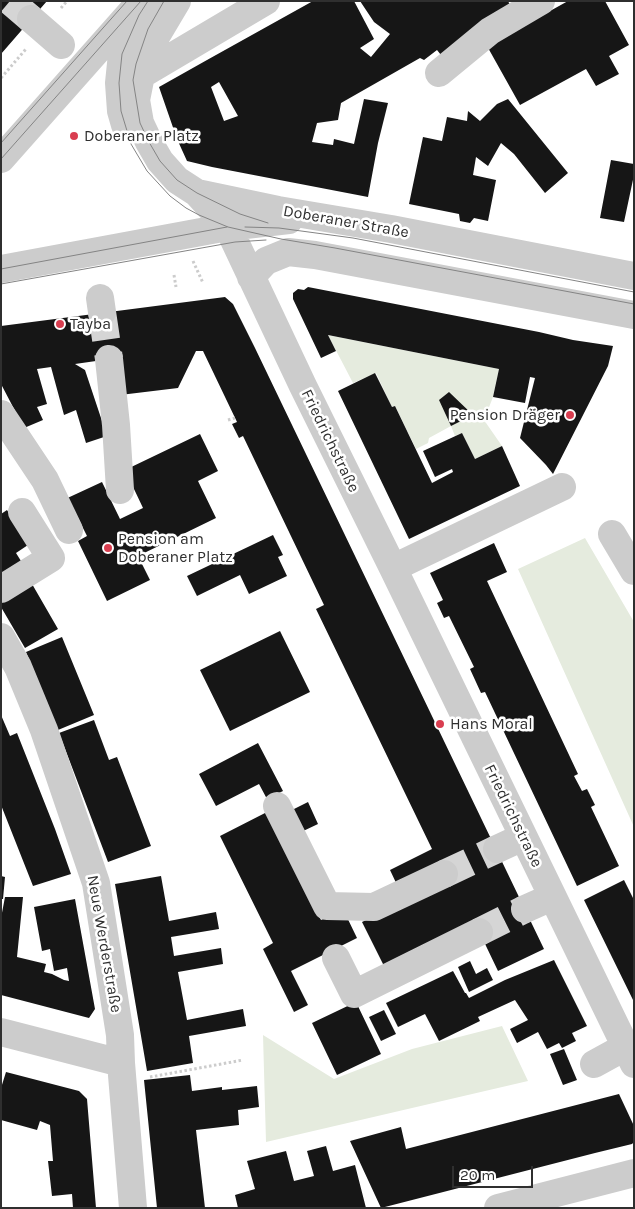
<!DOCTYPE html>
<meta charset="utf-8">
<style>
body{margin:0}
#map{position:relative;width:635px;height:1209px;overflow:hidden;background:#fff;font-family:Karla,sans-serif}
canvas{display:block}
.frame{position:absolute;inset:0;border:2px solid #2f2f2f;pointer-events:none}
.scale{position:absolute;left:452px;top:1166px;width:81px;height:22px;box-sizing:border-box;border:2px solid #2f2f2f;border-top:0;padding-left:6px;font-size:15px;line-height:18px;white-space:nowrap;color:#2f2f2f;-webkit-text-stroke:4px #fff;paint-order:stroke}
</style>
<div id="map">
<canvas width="635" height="1209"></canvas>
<div class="frame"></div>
<div class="scale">20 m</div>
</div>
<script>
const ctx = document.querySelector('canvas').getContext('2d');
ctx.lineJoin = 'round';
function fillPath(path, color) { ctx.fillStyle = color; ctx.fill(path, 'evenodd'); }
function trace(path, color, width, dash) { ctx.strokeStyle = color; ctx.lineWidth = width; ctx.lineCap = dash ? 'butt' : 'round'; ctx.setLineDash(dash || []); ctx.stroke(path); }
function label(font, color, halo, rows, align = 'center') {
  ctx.font = font + ' Karla,sans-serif'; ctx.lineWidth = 5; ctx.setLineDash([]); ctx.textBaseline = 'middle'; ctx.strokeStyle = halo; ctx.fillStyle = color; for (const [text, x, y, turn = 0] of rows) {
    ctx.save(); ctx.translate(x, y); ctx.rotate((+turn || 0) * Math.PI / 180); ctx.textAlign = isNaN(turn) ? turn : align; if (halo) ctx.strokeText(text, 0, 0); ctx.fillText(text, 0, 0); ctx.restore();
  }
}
fillPath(new Path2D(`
 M328,335L499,369L493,397L484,420L502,446L475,459L462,433L455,436L451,426L429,438L428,443L416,449L395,406L392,407L376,373L353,383Z
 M585,538L634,622V827L518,569Z
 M502,1026L528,1081L266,1142L263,1035L334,1079L412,1049Z`), '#e5ebde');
fillPath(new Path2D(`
 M1,1H47L1,54Z
 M313,1H354L374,39L360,48L371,57L390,34L374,22L360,1H508L511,7L445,60L437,50L424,60L420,58L341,103L338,120L317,123L312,142L333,145L334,139L354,144L364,99L388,103L378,143L368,197L212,167L187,161L177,139L159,87L207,60ZM219,82L238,116L224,121L211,87Z
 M568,1H605L629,45L609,56L619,74L596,86L586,69L520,105L487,46Z
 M508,99L568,173L545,193L514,154L501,143L488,166L476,157L473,175L496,180L488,221L474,218L470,223L460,221L459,214L409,204L423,137L442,141L447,117L467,121L468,111L480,121L497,104Z
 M611,160L634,164V175L624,222L600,218Z
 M308,287L539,332L573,340L613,346L608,366L553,474L546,465L520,438L535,378L530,377L525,403L493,397L499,369L328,335L336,351L321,358L293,299V293L298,289L304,290Z
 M225,297L233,304L255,348L544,949L498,971L475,923L384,966L362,922L442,884L398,887L390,870L432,849L316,609L324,605L243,436L239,438L232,424L237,422L203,351H196L178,388L120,395L103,360L75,364L85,370L107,436L86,443L76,410L64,415L51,367L37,369L47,404L37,407L43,420L24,428L1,384V326Z
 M375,373L392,407L395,406L432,483L453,472L452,469L435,477L423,451L462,433L475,459L502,446L520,486L409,539L338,391Z
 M449,392L473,415L451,426L439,400Z
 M200,434L218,471L198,481L216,518L138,556L150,580L107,601L78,541L87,536L78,518L61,501L102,482L120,519L143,508L125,470Z
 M7,510L28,545L16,553L26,569L1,584V514Z
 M273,535L283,555L278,557L287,576L249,594L240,575L197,596L187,576Z
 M494,543L507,572L487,581L578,774L574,776L582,791L587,789L595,805L591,807L619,866L577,886L485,692L481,693L470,669L474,667L449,616L444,618L437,603L443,600L430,573Z
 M28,577L58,629L25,648L1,607V592Z
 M280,631L310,692L230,731L200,670Z
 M62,637L94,715L58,730L26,652Z
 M1,715L10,736L17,733L55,829L71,874L33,886L1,805Z
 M94,720L109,760L117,757L151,846L108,862L59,733Z
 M258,743L283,791L267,799L259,784L216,806L199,774Z
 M308,802L318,824L299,833L288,812Z
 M267,812L321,920L343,909L357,938L291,971L308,1005L294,1012L263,949L273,943L220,836Z
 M1,876L5,877L3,899H1Z
 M161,876L169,921L216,912L219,929L171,937L174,956L221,948L223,964L178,972L187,1020L243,1009L246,1026L189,1036L193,1063L147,1071L115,884Z
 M624,880L634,900V1002L584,900Z
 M5,897H23L17,957L46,964L44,972L52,974L64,980L69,981L67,968L54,971L50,949L42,951L34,907L75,899L95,1009L89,1018L1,995V918Z
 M554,960L587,1026L572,1033L576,1041L562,1048L559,1043L547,1049L538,1032L517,1043L510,1029L528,1020L515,1000L478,1017L480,1021L439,1041L425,1014L398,1027L386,1003L453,971L465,993H466L469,998L505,980Z
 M470,961L476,974L487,968L493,980L469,992L458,967Z
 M356,1002L381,1054L337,1075L312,1023Z
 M384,1010L396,1034L381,1041L369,1017Z
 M564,1049L577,1080L563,1085L550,1054Z
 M6,1072L79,1091L87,1099L96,1208H73L72,1194L52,1196L48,1161H53L50,1125L40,1121L37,1130L1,1120V1088Z
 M190,1075L192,1091L222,1087V1090L257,1086L259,1107L238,1110L239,1125L196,1130L205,1208H157L144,1080Z
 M619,1094L634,1126V1142L632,1144L595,1153L381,1208L350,1141L401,1127L406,1149Z
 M326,1146L333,1171L355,1165L366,1208H238L235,1195L255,1189L247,1161L286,1151L294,1181L314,1176L307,1151Z`), '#161616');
trace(new Path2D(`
 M10,1L31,19
 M102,312L109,359
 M444,874L497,849
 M479,932L525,909`), '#d5d5d5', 28, [28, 14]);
trace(new Path2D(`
 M61,8L67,1
 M1,78L26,49
 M193,261L203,283
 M174,275L176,287
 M228,420L235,418
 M150,1077L243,1060`), '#ccc', 3, [2.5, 2.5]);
trace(new Path2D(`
 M177,1L155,38L141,75L136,100L140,123L149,142L160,161L177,180L197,193L278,210L391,229L634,276
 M31,19L61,45
 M439,73L490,31L541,1
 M141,75L266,1
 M125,125L121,111L119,83L122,54L139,15L148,1
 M1,159L133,10
 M197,193L228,227L303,386L393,568L634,1064
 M1,269L228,227L289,220
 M251,277L266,261L288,252L315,255L634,315
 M100,298L102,312
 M109,359L116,425L120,490
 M1,414L45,480L69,530
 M612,534L634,571
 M393,568L562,487
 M1,589L51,558L22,512
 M1,637L18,667L44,730L96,883L120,1035L121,1063L133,1208
 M277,806L327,906L374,907L444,874
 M497,849L523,837
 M525,909L552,897
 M336,958L354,994L479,932
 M1,1032L121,1063
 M594,1064L625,1047
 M498,1208L634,1173`), '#ccc', 28);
trace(new Path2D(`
 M148,1L139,15L122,54L119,83L121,111L131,144L147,171L170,196L186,208L199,215L228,227L281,239L335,248L634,304
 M164,1L148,29L136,64L133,80L140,123L149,142L160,161L177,180L197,193L240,214L268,223
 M1,143L127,1
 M1,159L141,1
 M245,227L279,228L353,238L634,292
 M1,269L227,227
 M1,284L235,242L266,240`), '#848484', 1);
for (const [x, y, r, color] of [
 [74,136,5,"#d93e50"],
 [60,324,5,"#d93e50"],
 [570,415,5,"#d93e50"],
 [108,548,5,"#d93e50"],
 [440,724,5,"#d93e50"]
]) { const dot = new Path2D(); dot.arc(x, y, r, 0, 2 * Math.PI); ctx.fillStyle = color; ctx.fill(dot); trace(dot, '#fff', 2); }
label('16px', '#2f2f2f', '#fff', [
 ["Doberaner Platz",84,136],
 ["Tayba",70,324],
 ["Pension Dräger",560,415,"right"],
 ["Pension am",118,539],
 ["Doberaner Platz",118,557],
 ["Hans Moral",450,724]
], 'left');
label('16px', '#2f2f2f', '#fff', [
 ["Doberaner Straße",346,222,10],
 ["Friedrichstraße",330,441,64],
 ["Friedrichstraße",513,816,64],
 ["Neue Werderstraße",104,944,80]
]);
</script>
